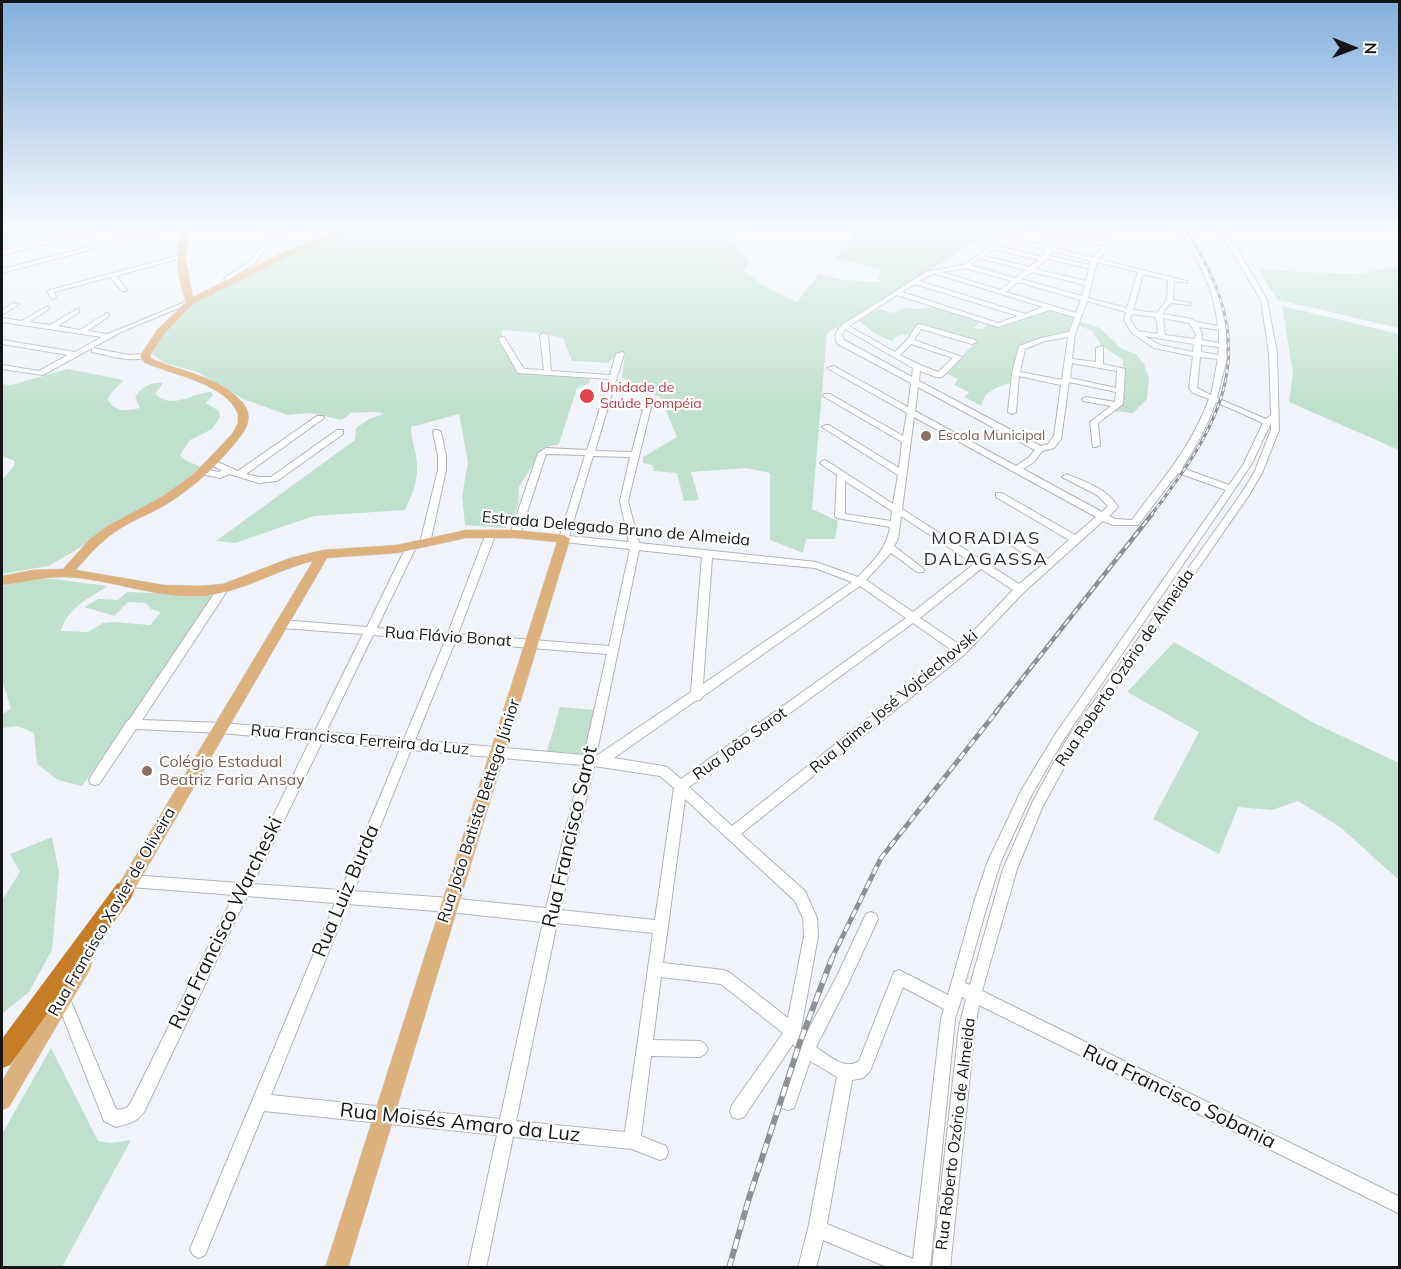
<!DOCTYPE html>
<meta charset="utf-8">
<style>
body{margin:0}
#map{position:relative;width:1401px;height:1269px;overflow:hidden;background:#f0f4fa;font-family:Mulish,sans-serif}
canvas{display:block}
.frame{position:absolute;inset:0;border:3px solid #141517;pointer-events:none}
.north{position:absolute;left:1323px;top:18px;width:60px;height:60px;-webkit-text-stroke:4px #fff;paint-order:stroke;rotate:91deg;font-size:16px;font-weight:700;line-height:24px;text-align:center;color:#141517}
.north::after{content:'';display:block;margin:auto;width:21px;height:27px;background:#141517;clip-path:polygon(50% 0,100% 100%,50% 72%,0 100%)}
</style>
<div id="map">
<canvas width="1401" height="1269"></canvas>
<div class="frame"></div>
<div class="north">N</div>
</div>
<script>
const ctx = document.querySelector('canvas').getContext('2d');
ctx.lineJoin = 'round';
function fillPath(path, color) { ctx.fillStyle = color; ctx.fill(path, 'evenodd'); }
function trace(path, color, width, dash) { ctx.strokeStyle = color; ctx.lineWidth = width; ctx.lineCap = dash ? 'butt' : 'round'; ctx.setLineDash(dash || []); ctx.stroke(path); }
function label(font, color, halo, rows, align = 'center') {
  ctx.font = font + ' Mulish,sans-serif'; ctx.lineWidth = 4.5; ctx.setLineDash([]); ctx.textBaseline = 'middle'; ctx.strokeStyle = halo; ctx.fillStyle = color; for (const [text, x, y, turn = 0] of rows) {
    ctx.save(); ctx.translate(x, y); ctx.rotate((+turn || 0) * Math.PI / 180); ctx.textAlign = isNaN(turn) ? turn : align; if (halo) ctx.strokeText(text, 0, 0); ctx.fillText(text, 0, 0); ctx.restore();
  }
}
fillPath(new Path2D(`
 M2,231H51L2,245Z
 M348,231H722L750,261L743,271L762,285L797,302L819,274L844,280L878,282L881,269L835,259L857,231H972L987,235L827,333L812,509L838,521L835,539H806L803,553L770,540V473L746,468L691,472L699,500L684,501L677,473L654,471L653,465L643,463V457L677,437L660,397L637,387L622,377L625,352H618L609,363L572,361L563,338L540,333L502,330L503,349L520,374L591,378L588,384L577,388L559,444L543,448L519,487L518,507L506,528L465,525L462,496L468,462L459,414L411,427C411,441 418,455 417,469C417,484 411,497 405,510L314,516L235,543L216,541L355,440L356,428L369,419L384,414C373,409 364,414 352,412L342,420L310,413L288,415L243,399L198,372L165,363L152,354L164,333L195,302L304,247Z
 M1399,266V328L1278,300L1266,283L1261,270L1358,274Z
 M1282,306L1399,334V450L1289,402L1293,373Z
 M907,307L915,309L937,307L981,321L974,328L983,329L988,323L998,326L1052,309L1074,317L1068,333L1040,338L1018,349L1012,382C1000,387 983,390 982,406L964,397L969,392L954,385L958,379L945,373L976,342L918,324L911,334L897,336L892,341L874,333L859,321L878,309L893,313Z
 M1079,321L1100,328L1122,349L1136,354L1144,364L1149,378L1147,399L1133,413L1113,411L1122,404L1123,360L1102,346L1091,330L1078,326Z
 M68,369L124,380L110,394L108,400C116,413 127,411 140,408L135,397C141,387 151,382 163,383L155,394C174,410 191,393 211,392L213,395L206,403L219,411L220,417L212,429L190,440L180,455L185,460L201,467L200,472L168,495L113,523L78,549L48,566L2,574V480L14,466L15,461L2,456V384L11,385Z
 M31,579H54L108,586C89,598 67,608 61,631L88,632L103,623L114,622L150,625L161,612L151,609L146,603L128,602L114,616L84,607L98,599L118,600L127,592L213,595L208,609L181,649L82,786L58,780L37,764L34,733L18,726L2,728V714L11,709L2,679V586Z
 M1174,642L1314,723L1399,763V880L1340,827L1298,801L1272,810L1238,807L1219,854L1153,819L1199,732L1127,692Z
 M560,707L596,710L585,754L547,751Z
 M52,837L59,872L52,950L29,992L2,1014V900L20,872L10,854Z
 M51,1048L98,1141L111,1143L131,1140L62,1267H2V1134Z`), '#bfe0cd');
const minor = new Path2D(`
 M85,231H95L2,255V251Z
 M151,231H161L2,273V269Z
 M974,231H984L1005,236L1013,231H1020L1011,238L1051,247L1068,238L1045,231H1055L1108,243L1088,231H1095L1113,242L1098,259L1187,281V283L1174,281L1173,300L1191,303V305L1171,303L1165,309L1163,314L1192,319L1196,322L1218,326C1214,290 1200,261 1180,231H1186C1209,265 1228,302 1226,344L1228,346L1226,348L1227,358L1217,398L1266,419L1271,415L1269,353L1261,300L1232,251L1217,231H1223L1238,250L1267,300L1277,353L1279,430L1262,473L1249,495L1075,747L1042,808L1017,869L982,991L1400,1197V1214L979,1005L975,1027L950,1268H932L959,1027L966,999L962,997L955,1019L930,1268H889L823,1240L816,1268H798L808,1229L837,1077L810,1061L794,1108L788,1110L782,1108L780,1102L798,1051L793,1044L744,1117L738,1119L732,1117L730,1111L732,1105L783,1033L721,984L661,977L653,1040L700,1041L705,1044L708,1049L705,1054L700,1057L651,1056L641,1136L666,1146L668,1152L666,1158L660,1160L632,1149L513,1137L486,1268H468L497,1135L264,1111L205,1255L199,1258L193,1255L190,1249L335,903L247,896L144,1112C136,1123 129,1123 116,1127L104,1121L55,997L57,992L62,990L67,992L116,1109L117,1110L127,1108L132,1100L234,895L130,887L125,886L123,881L125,876L130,875L240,883L310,741L221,733L136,729L99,784L95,785L91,784L89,780L91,776L127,721L129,720L220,585H228L229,588L142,720L221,723L315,731L363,634L282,628L277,624L278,621L282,620L367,627L406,547L411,544L416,547L377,628L448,633L486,533L491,530L496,533L458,634L609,646L630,549L564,542L559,539L585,455L546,454L520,534L515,537L510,534L538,453L546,448L587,450L609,379L518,373L498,338L504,337L524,369L544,370L540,335L544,333L548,335L551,371L610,375L616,354L623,352L624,354L609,403L647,405L651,407L628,501L639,543L816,562L858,577C873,561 887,549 890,527L837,518L835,516L837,475L820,463L824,460L827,461L893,504L898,475L822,427L826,425H829L899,468L902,442L823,396L824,394H830L903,436L907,413L827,368L834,366L908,407L911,383L838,344C833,335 836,332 842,325L926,272L963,265L1002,239ZM1074,239L1104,246L1093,258L1057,249ZM1007,240L1046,250L1042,257L998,246ZM994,249L1039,260L1029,267L984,256ZM1052,251L1091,261L1090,265L1049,256ZM980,258L1026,270L1015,278L970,265ZM1047,259L1089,268L1086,281L1035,269ZM1097,262L1138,272L1127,308L1088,298ZM965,268L1012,281L1000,290L942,272ZM1032,272L1085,285L1082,296L1021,279ZM935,274H936L1043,307L1025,314L919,281L930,275ZM1143,274L1168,280L1167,300L1157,313L1133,310ZM1018,282L1081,300L1076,313L1006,292ZM915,284L1018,316L998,323L902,292ZM897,295L998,327L1050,310L1075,317L1069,332L1041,338L1019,346L1012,373L1008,412L1012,414L1016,412L1019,376L1061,385L1054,436L1048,444L1041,446L919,381L920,371L936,377H942L962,357L914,340L921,329L972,344L976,342L975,340L919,324L917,325L907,340L895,352L849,326ZM1087,301L1126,312L1124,320L1132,333L1154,348L1193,356L1189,388L1193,393L1209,399C1190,450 1163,478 1132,520L1115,519L1109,516L1118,507C1108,489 1084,481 1066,474L1062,477L1097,495L1108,506L1102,512L1023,469L1034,462L1042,451L1054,448L1061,439L1069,382L1116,392L1115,402L1086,397L1082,399L1083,401L1111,406L1090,422L1093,447H1096L1100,445L1098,423L1123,404L1125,369L1103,364V346L1096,348V362L1072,359L1075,334ZM1132,314L1156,317L1158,334L1138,331L1130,320ZM1163,318L1189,323L1196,334L1195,339L1165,335ZM1199,327L1219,330V343L1202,340V334ZM845,329L913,368L912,377L844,340L842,335ZM1144,336L1194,344L1193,352L1160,345ZM1068,337L1062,380L1020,372L1025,349L1045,341ZM911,344L953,358L938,372L920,365L900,355ZM1201,345L1219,347L1218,355L1201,352ZM1200,357L1218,359L1211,395L1197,388ZM1072,363L1117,371L1116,388L1070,378ZM918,387L1035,450L1028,458L1016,466L915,411ZM1216,402L1263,423L1243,465L1229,485L1182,468C1196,447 1207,426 1216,402ZM608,407L643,409L632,452L595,451ZM914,417L1096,517L1075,535L1002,493H996V497L1069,540L1048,559L1001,531H995L993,533L995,535L1042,565L1019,584L902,509ZM1271,423V430L1254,473L1241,494L1067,739L1033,801L1003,869L970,985L965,983L989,899L1001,861L1031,796L1064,739L1251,465ZM593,456L630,457L620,501L629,542L569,536ZM1178,473L1226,490L1056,733L1022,789L988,861L975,899L948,995L899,970L894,972L859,1061C845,1071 828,1055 816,1047L847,986L878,919L876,914L871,912L866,914L837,976L805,1036L801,1029L818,936L817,918L805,891L741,834L965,654L1024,592L1103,521L1113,525H1138ZM845,481L892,511L891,521L845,514ZM901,516L974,564L913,612L866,580L891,553L917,572H923L925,570L894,546L898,539ZM639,550L702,557L691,692L596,756ZM712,558L815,568L852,582L703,684ZM981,569L1013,590L960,645L920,618ZM860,586L906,618L681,779L667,767L663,766L614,758L695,701L700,700L702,697ZM913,623L953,651L732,826L689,787ZM373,635L445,641L404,739L326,732ZM455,642L607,654L584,755L415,740ZM322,742L400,749L341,890L253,884ZM411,750L582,765L546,908L449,898L354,891ZM594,766L660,776L674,788L655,920L560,910ZM685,799L795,901L803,918L804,936L788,1018L729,972L724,970L663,963ZM348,904L449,912L543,922L500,1119L271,1095ZM557,923L653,933L625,1132L516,1121ZM903,987L944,1009L941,1019L913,1259L827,1224L852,1080L863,1078L870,1071Z
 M277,234L282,235L267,247L255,263L231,278L234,282L233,283C229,284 226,282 224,279L227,276L251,261L263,245Z
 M183,254L185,255V257L116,276L127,290L126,291H122L110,277L54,292L56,297L53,299L51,298L47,291Z
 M188,301L193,302L121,332L43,375L2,369V365L39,371L68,355L2,344V340L75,352L102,337L2,322V318L22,321L47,306L49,307V309L29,322L50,325L77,309L79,310V312L58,326L80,330L107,313L109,314V316L88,331L108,334Z
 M14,303L19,304L2,315V310Z
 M92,348L129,355L145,354L149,356C133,364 109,355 92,352Z
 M317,416H323L324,418L246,474L259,477H271L337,430H343V434L277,481L259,483L229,474L220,478L201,474L200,472L204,469L219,472L222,470L210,465L209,463L213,460L238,471Z
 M434,430H437L441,432L446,456V470L430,543L425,546L420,543L438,470V456L433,432Z`);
const major = new Path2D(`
 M182,231H190L185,257L193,297L284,252L338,231H349L290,256L193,304L164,334L150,356L152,359C182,372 219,376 242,402C255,417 246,430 236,442C214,469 190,491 160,508C145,516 129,522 115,532C100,542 88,556 76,570L164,585L200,586L223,584L290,558L323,550L397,545L466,530H515L564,535L570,539L348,1268H325L557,542L515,538H466L397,553L327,558L126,904L120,907L114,904L111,898L114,892L313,561C275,570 240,594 200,596C153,598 110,579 65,577C43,577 23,582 2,585V576L33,570L63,569L89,540L106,527L163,496L194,474L232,434L238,423V414C227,384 171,374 145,363L140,356L157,330L186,302C178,279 174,254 182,231Z
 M83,953L90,955L92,962L90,969L9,1107L2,1110V1081L76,955Z`);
const highway = new Path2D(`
 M124,882L131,884L134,891L131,898L10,1065L2,1068V1039L117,884Z`);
trace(minor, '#afb3b9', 2);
trace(major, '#d0d0d1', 1);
trace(highway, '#d0d0d1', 1);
fillPath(minor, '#fff');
fillPath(major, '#ddb17d');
fillPath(highway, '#c77d26');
const railFar3 = new Path2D(`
 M1151,515C1228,416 1262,345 1186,231`);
const railFar2 = new Path2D(`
 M995,713L1152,514`);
const railFar1 = new Path2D(`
 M831,960L881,858L997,711`);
const rail = new Path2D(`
 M729,1268L749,1198L800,1042L832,958`);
trace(railFar3, '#8d9094', 3);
trace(railFar2, '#8d9094', 4.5);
trace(railFar1, '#8d9094', 5);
trace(rail, '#8d9094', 6);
trace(railFar3, '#fff', 1.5, [4.5]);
trace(railFar2, '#fff', 2, [7]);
trace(railFar1, '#fff', 3, [8]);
trace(rail, '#fff', 4, [10]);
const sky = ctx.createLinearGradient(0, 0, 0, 409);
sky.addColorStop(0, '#83afdc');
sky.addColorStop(0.56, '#f8fafd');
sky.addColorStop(1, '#f8fafd00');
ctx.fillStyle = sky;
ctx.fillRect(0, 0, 1401, 409);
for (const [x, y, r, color] of [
 [587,396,8,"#e0444e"],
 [926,436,6,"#8d6e63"],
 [147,771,6,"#8d6e63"]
]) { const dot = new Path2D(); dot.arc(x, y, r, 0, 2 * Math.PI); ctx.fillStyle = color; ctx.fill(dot); trace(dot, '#fff', 2); }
label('14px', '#be3a42', '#fff', [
 ["Unidade de",600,388],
 ["Saúde Pompéia",600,404]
], 'left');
label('14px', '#785e54', '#fff', [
 ["Escola Municipal",938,436]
], 'left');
label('16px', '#141517', '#fff', [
 ["Estrada Delegado Bruno de Almeida",616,529,5],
 ["Rua Flávio Bonat",448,637,4],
 ["Rua Roberto Ozório de Almeida",1125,668,-56],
 ["Rua Jaime José Vojciechovski",894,702,-40],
 ["Rua Francisca Ferreira da Luz",360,740,5],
 ["Rua João Sarot",740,744,-36],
 ["Rua João Batista Bettega Júnior",479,811,-72],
 ["Rua Francisco Xavier de Oliveira",112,912,-60],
 ["Rua Roberto Ozório de Almeida",956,1134,-83]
]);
label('16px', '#785e54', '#fff', [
 ["Colégio Estadual",159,762],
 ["Beatriz Faria Ansay",159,780]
], 'left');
ctx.letterSpacing = '1.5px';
label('18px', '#2c2f34', '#fff', [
 ["MORADIAS",986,539],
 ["DALAGASSA",986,560]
]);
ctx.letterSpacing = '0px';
label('20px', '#141517', '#fff', [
 ["Rua Francisco Sarot",570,837,-77],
 ["Rua Luiz Burda",346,891,-67],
 ["Rua Francisco Warcheski",226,923,-64],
 ["Rua Francisco Sobania",1179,1097,26],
 ["Rua Moisés Amaro da Luz",460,1123,6]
]);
</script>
